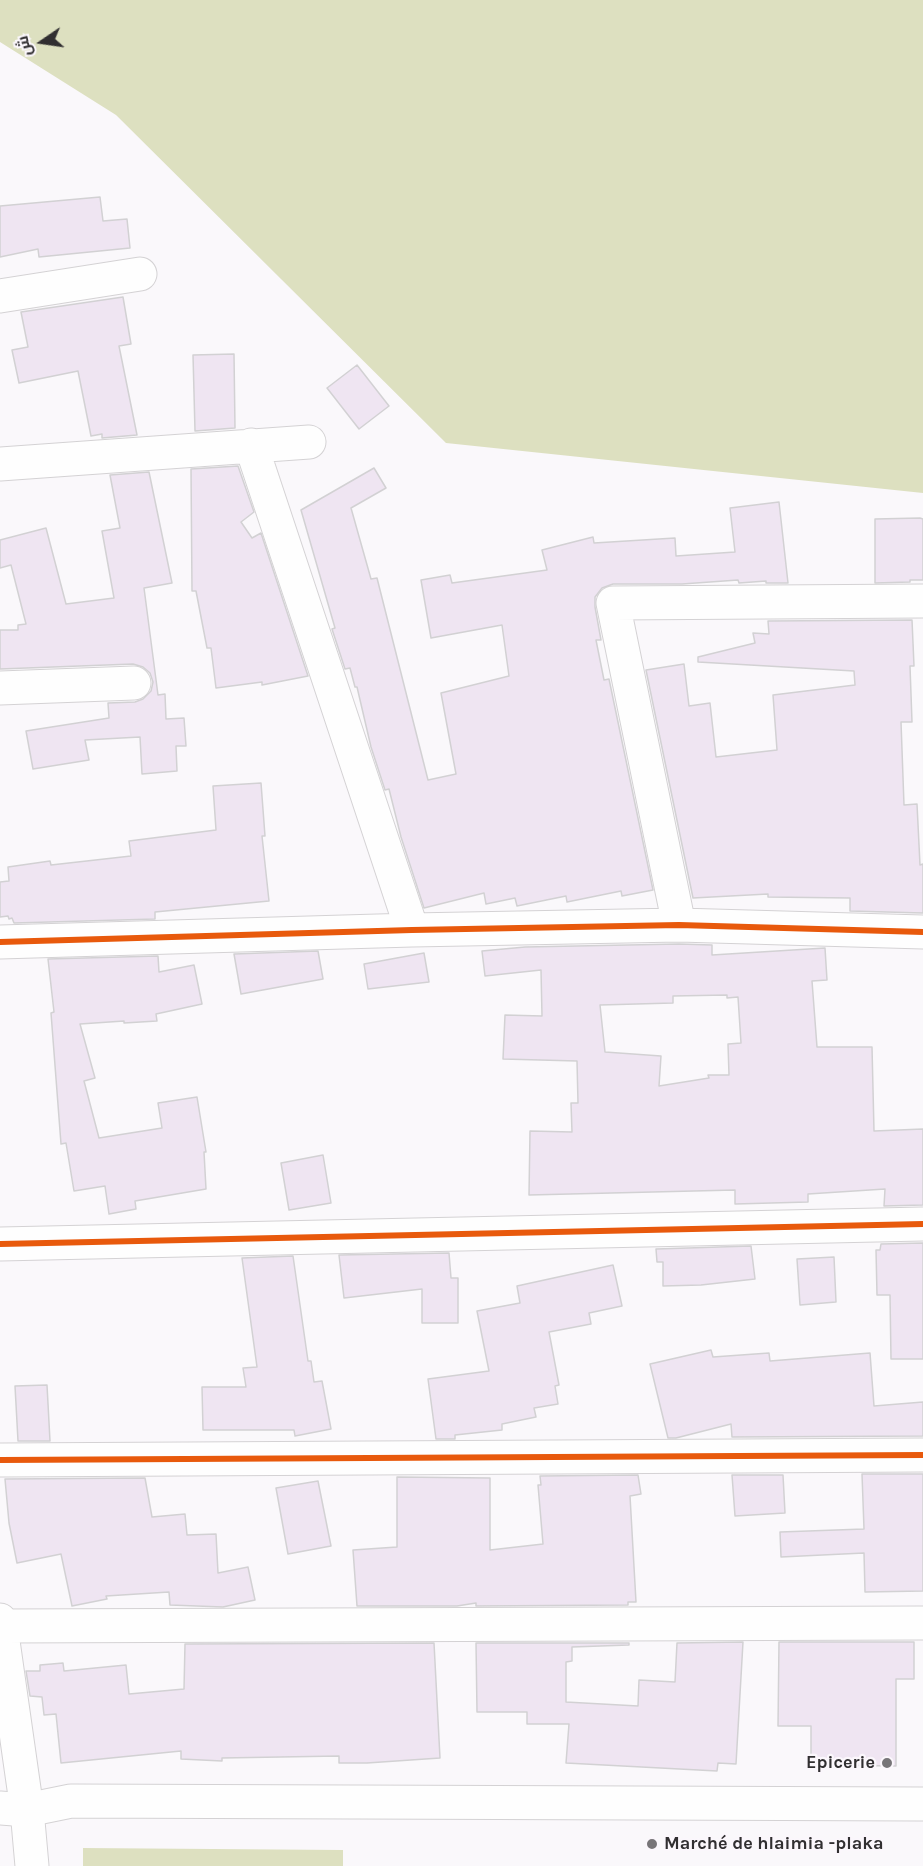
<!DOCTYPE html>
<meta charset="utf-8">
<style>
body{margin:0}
#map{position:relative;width:923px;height:1866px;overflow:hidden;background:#faf8fb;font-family:Karla,Cairo,sans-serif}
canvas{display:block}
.north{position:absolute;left:12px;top:12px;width:60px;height:60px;-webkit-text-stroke:4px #fbf7fc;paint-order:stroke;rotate:257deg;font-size:16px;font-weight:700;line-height:24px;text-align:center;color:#312f31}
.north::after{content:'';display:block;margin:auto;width:21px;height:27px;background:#312f31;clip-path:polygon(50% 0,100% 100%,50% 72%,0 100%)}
</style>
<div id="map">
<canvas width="923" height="1866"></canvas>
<div class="north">ش</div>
</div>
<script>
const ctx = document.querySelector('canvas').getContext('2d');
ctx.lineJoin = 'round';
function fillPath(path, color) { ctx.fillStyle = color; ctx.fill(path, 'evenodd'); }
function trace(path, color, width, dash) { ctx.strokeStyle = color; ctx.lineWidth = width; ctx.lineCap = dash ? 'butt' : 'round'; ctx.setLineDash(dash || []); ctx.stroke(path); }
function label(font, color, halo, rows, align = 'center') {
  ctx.font = font + ' Karla,sans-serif'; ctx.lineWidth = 4.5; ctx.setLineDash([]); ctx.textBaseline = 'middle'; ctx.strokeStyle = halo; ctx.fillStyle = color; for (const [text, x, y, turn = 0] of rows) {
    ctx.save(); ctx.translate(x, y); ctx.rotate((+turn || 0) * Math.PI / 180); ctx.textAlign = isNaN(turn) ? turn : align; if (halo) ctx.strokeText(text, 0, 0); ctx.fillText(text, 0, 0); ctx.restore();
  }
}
fillPath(new Path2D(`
 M0,0H923V493L446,443L116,115L0,42Z
 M83,1848L343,1850V1866H83Z`), '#dde0c0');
const building = new Path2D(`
 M100,197L103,221L127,219L130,248L39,257L38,249L0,257V206Z
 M123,297L131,344L119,346L137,435L102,438V434L91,436L78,371L19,383L12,350L28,347L21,312Z
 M234,354L235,428L195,431L193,355Z
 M357,365L389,406L359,429L327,388Z
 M238,466L254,512L241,522L252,538L261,533L308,676L262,685V682L216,688L211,648H207L196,591H192L191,469Z
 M374,468L386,488L351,508L371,579L377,578L428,780L456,774L441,693L509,676L502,625L431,638L421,580L450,575L452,583L547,570L542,550L593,537L594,543L675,538L676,556L735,552L730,508L779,502L788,583H766V581L739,583L738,580L682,584H613L602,588L595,597V607L601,640H596L604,680L609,679L653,890L622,896L621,891L567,902L566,896L517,906L515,898L486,904L484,893L424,908L401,837L389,789L385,790L371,747L357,687H355L350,668L345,669L332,629L335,628L301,510Z
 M149,472L172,583L144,588L158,695L165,694L166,719L184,718L186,746H176L177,771L142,774L140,737L85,740L89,760L33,769L26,731L109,718L108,703L135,702L143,699L151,691L153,682L150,673L143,667L133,664L0,669V630H18V625L26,624L11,565L0,568V540L46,528L66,604L114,598L102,531L120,528L110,475Z
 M920,518L923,519V580H910V582L875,583V519Z
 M912,620L914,666H910L912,722H901L904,805L917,804L920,865L923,864V913L850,911V898L768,897V894L693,898L646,670L684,664L689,706L710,703L716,757L777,750L773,695L855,685L854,671L698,662V657L755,643L753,633L769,634L768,621Z
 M261,783L265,836H262L269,901L155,912V919L14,923L12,918L9,919L8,916L0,917V882L9,881L8,867L50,861L51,865L131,856L129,841L216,830L213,786Z
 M679,944L712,945V955L825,948L827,980L812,981L817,1047H872L874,1131L923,1129V1205L884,1206L885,1189L808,1194V1202L735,1204V1190L529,1195L530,1131L572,1132L571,1103H578L577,1061L503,1059L505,1015L542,1016L541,970L485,976L482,951L525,947ZM727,995V998L738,997L741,1043L728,1044L729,1075H708L709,1078L659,1086L661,1056L605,1052L600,1005L673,1003V996Z
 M318,951L323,979L241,994L234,954Z
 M424,953L429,982L368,989L364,964Z
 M158,956L159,972L194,965L202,1004L156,1014L157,1021L124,1023V1021L80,1024L95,1078L84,1081L99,1138L162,1128L158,1103L197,1097L206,1152H204L206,1189L135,1201L136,1209L109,1214L105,1186L74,1191L66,1143L61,1144L51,1013L54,1012L48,959Z
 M323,1155L331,1203L289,1210L281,1163Z
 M923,1243V1359H891L890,1295H877L876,1250H880L881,1244Z
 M751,1246L755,1279L701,1285L663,1286V1262H657L656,1249Z
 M449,1253L451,1278H458V1323H422V1289L344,1298L339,1255Z
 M293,1256L308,1361H311L314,1382L322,1381L331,1429L295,1436L294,1430H203L202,1387H246L243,1368L257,1367L242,1258Z
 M834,1257L836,1302L800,1305L797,1259Z
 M613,1265L622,1306L589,1313L591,1324L549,1332L559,1385L555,1386L558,1404L534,1408L536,1417L502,1424V1430L455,1435V1439H436L428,1379L489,1371L477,1311L520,1303L517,1286Z
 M711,1350L713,1357L769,1353L770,1361L870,1353L874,1406L923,1402V1436L732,1437L731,1424L676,1438H668L650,1364Z
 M47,1385L50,1441H18L15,1386Z
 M862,1474H923V1591L865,1592L864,1553L781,1557L780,1532L864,1529Z
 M638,1475L641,1494L630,1496L636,1602H628V1605L476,1606V1603L457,1606H357L353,1550L397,1547V1477L490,1478V1550L543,1544L538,1485H541L540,1476Z
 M732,1475H783L785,1513L735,1516Z
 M145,1478L152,1517L185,1514L187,1535L216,1534L218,1573L248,1567L255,1600L223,1607L170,1605L169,1592L106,1596L107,1599L72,1606L61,1554L17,1563L9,1523L5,1479Z
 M318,1481L331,1546L288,1554L276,1488Z
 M743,1642L736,1764L718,1763L717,1771L566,1763L569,1724H527V1712H477L476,1643H629V1645L572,1647V1661L566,1662V1702L638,1706L639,1680L675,1682L677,1643Z
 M779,1642H914V1679H896V1766L811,1765V1726H778Z
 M434,1643L440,1758L367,1763H339V1756L222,1758V1761L181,1759V1751L61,1763L56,1714L44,1715L42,1697L30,1696L26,1671H40V1665L63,1663L64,1671L126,1665L129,1694L184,1689L185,1644Z`);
fillPath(building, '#efe5f2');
trace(building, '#d2d1d3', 1.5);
const minor = new Path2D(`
 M0,296L140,274
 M251,445L412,930
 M0,464L309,442
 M0,688L134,683
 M679,925L613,603L923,601
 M0,942L412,930L679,925L923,932
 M0,1244L923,1224
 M0,1460L923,1455
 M0,1620L27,1810L32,1866
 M1,1626L923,1623`);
const major = new Path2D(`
 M0,1808L27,1810L71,1801L923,1804`);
trace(minor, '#d4d2d4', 35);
trace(major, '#d4d2d4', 35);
trace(minor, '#fefefe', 33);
trace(major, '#fefefe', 33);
trace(new Path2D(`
 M0,942L412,930L679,925L923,932
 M0,1244L923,1224
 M0,1460L923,1455`), '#e8590c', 6);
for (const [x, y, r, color] of [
 [887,1763,6,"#777578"],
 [652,1844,6,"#777578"]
]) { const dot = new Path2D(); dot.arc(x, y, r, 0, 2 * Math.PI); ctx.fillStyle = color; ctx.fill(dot); trace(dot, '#fbf7fc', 2); }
label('bold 18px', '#312f31', '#fbf7fc', [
 ["Epicerie",875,1763],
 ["Marché de hlaimia -plaka",664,1844,"left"]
], 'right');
</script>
